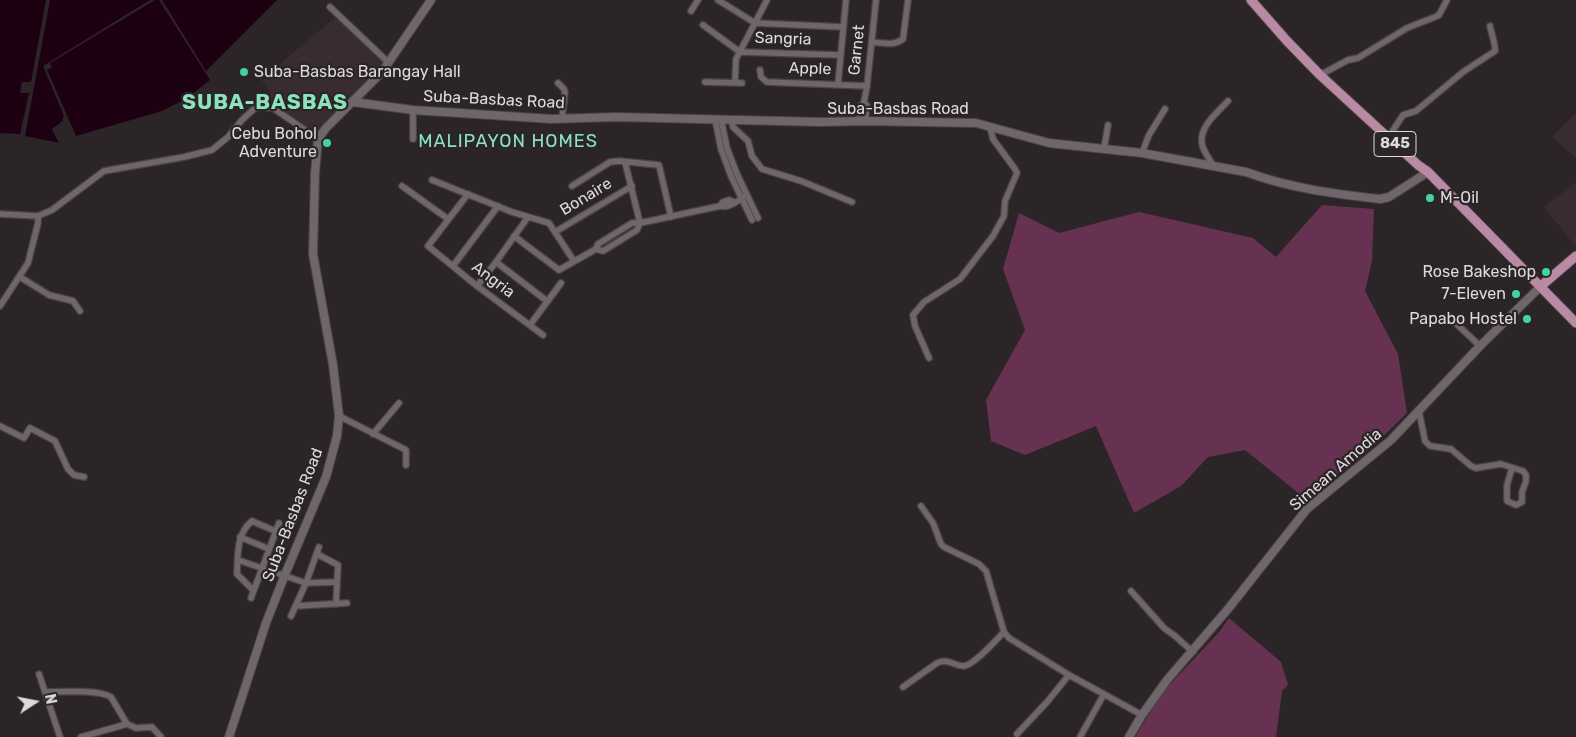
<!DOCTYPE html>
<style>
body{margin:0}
#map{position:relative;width:1576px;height:737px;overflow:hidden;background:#2b2528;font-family:Rubik,sans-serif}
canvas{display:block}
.north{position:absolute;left:10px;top:677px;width:50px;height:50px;-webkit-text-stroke:4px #2b2528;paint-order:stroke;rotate:79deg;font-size:14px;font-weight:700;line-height:20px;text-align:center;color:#dedadc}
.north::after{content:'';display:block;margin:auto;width:18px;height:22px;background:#dedadc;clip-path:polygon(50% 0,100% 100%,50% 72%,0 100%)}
</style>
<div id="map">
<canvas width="1576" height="737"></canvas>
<div class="north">N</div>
</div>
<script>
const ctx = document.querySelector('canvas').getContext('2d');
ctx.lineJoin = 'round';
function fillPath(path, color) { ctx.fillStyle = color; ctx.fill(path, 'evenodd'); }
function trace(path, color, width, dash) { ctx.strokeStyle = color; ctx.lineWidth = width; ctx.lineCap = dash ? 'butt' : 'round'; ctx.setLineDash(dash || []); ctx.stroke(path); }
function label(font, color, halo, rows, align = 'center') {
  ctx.font = font + ' Rubik,sans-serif'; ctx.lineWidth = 4.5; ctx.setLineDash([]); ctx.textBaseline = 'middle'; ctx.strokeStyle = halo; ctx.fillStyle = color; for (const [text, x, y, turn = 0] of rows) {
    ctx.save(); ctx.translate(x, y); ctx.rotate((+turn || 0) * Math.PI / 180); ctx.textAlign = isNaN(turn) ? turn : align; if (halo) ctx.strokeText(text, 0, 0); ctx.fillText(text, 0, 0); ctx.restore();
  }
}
fillPath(new Path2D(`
 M337,16L387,63L315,136L268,98L270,92L262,81L289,56Z
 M1576,113V158L1552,137Z
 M1576,182V247L1544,207Z`), '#382b32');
fillPath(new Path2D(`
 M1322,205L1374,209L1372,261L1365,291L1398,354L1407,413L1372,447L1332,478L1307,500L1245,450L1208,457L1181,486L1134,513L1096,426L1025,455L991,441L986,400L1025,330L1003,269L1019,213L1059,233L1139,212L1253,238L1276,257Z
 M1229,618L1281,662L1288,685L1282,691L1276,737H1135L1162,693L1220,631Z`), '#673251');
fillPath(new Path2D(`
 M0,0H46L31,82H22L20,93H29L20,134L0,133Z
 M50,0H150L43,66L64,116L63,117V121L52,129L59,143L25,136Z
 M155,0H159L210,80L187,98L162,111L76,136L47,70L52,67L50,63Z
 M162,0H277L206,71Z`), '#1d0012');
const street = new Path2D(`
 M718,0L755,23L843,27
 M330,7L389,63
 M691,11L698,0
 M703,25L740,52L840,55
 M872,42C883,43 894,46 903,39L908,0
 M760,70L761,77L767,82L867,86
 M1320,75L1348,60L1358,58L1407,28L1435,17L1439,15L1447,0
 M705,82L742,83
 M735,82L736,59L767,0
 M558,83L564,89L565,92L562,118
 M838,84L846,0
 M864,102L867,106L865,121
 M413,110V139
 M715,119L721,149L731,176L752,220
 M721,119L727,148L737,174L758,218
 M731,119L733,127L748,141L752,156L762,169L801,181L852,202
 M859,121L861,106L864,102L867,86L876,0
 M1388,138L1403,115L1416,111L1463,72L1495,51C1496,45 1491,33 1490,26
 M1104,149L1108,125
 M1142,153L1149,135L1165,109
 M625,162L640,223
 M1213,166C1210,159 1203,151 1202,144C1199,126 1218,112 1228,101
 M432,180L512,212L549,223L574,261
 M402,186L448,219
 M572,186L610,162L619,161L659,165L671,217
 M468,194L428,246L477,286L543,335
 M720,206L723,202L729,200L734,202
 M0,214L38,216L52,210L104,171L184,157L212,150L228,137L242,120L254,109L259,107L273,108L318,139
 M555,232L632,186
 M514,236L559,270L596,249L598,244L632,223H640L720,206C728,209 739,200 747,195
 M596,249L603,251L637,230L640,223
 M496,262L547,301
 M453,266L498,206
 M20,277L49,295L73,301L80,311
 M477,286L496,262L528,217
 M0,306L28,263L38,223V216
 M1448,316L1480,346
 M530,325L561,283
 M929,358L915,326L913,315L924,302L960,279L993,236L1004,216L1005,201L1017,173L1015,169L993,139L990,127
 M1419,411L1425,441L1430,446L1451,449L1471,466L1476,468L1501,464L1523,471L1526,475V481L1522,492V502L1516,505L1507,501V485L1512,468
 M339,416L406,450V465
 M0,426L24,438L30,428L55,441L68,469L74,475L84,477
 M373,434L399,403
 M921,506L933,523L941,544L944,547L979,564L986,571L1004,632L1009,638L1069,675L1142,715
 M240,537L269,549
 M317,554L338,565L336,604
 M238,560L306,583L337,582
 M253,590L237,574C238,555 236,534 252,521L275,531
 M1131,591L1164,628L1175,636L1193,652
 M251,598L279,523
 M296,606L347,603
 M291,616L306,583L319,547
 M39,674L60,737
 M903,687L937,663C950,658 953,666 964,666C974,665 996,640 1004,632
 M45,692C61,692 98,689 111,697L127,724L136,728L152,727L161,737
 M1017,734L1047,702L1069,675
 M81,737L127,724
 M1080,737L1104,694`);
const secondary = new Path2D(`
 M353,102L413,110L552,119L616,117L821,122L865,121L976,123L1049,143L1142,153L1246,172C1289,188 1335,194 1380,199L1389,197L1428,172
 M229,737L266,623L284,577L326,477L337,436L339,416L333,365L313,254L315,173L318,139L326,128L382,72L431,0
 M1129,737L1142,715L1167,680L1228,609L1307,509L1391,440L1480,346L1541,286`);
const primary = new Path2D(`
 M1251,0L1287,41L1320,75L1418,165L1428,172L1576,323
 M1541,286L1576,256`);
trace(street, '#494346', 8);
trace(secondary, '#494346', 10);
trace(primary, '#494346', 11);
trace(street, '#6e666a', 5.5);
trace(secondary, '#6e666a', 8);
trace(primary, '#ba89a4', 9);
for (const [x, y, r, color] of [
 [244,72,5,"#41d4a1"],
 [327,143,5,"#41d4a1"],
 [1430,198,5,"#41d4a1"],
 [1546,272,5,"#41d4a1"],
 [1516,294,5,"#41d4a1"],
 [1527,319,5,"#41d4a1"]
]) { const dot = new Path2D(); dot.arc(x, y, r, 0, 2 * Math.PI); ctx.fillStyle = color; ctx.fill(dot); trace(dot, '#2b2528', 2); }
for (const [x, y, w] of [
 [1395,144,42]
]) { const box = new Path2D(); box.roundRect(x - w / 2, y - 12.5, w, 25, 4); ctx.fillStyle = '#2b2528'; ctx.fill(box); trace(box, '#dedadc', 1); }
label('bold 15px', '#dedadc', null, [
 ["845",1395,144]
]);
label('16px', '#dedadc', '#2b2528', [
 ["Sangria",783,39,2],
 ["Garnet",857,50,-84],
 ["Apple",810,69,2],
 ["Suba-Basbas Road",494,100,3],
 ["Suba-Basbas Road",898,109],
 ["Bonaire",586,197,-31],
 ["Angria",493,280,37],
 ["Simean Amodia",1336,470,-41],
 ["Suba-Basbas Road",293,515,-69]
]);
label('16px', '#dedadc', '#2b2528', [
 ["Suba-Basbas Barangay Hall",254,72,"left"],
 ["Cebu Bohol",317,134],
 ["Adventure",317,152],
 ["M-Oil",1440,198,"left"],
 ["Rose Bakeshop",1536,272],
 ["7-Eleven",1506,294],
 ["Papabo Hostel",1517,319]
], 'right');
ctx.letterSpacing = '1px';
label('18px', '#8be3be', '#2b2528', [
 ["MALIPAYON HOMES",508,142]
]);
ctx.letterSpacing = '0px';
ctx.letterSpacing = '1px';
label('bold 21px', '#8be3be', '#2b2528', [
 ["SUBA-BASBAS",265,103]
]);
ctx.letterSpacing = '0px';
</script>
